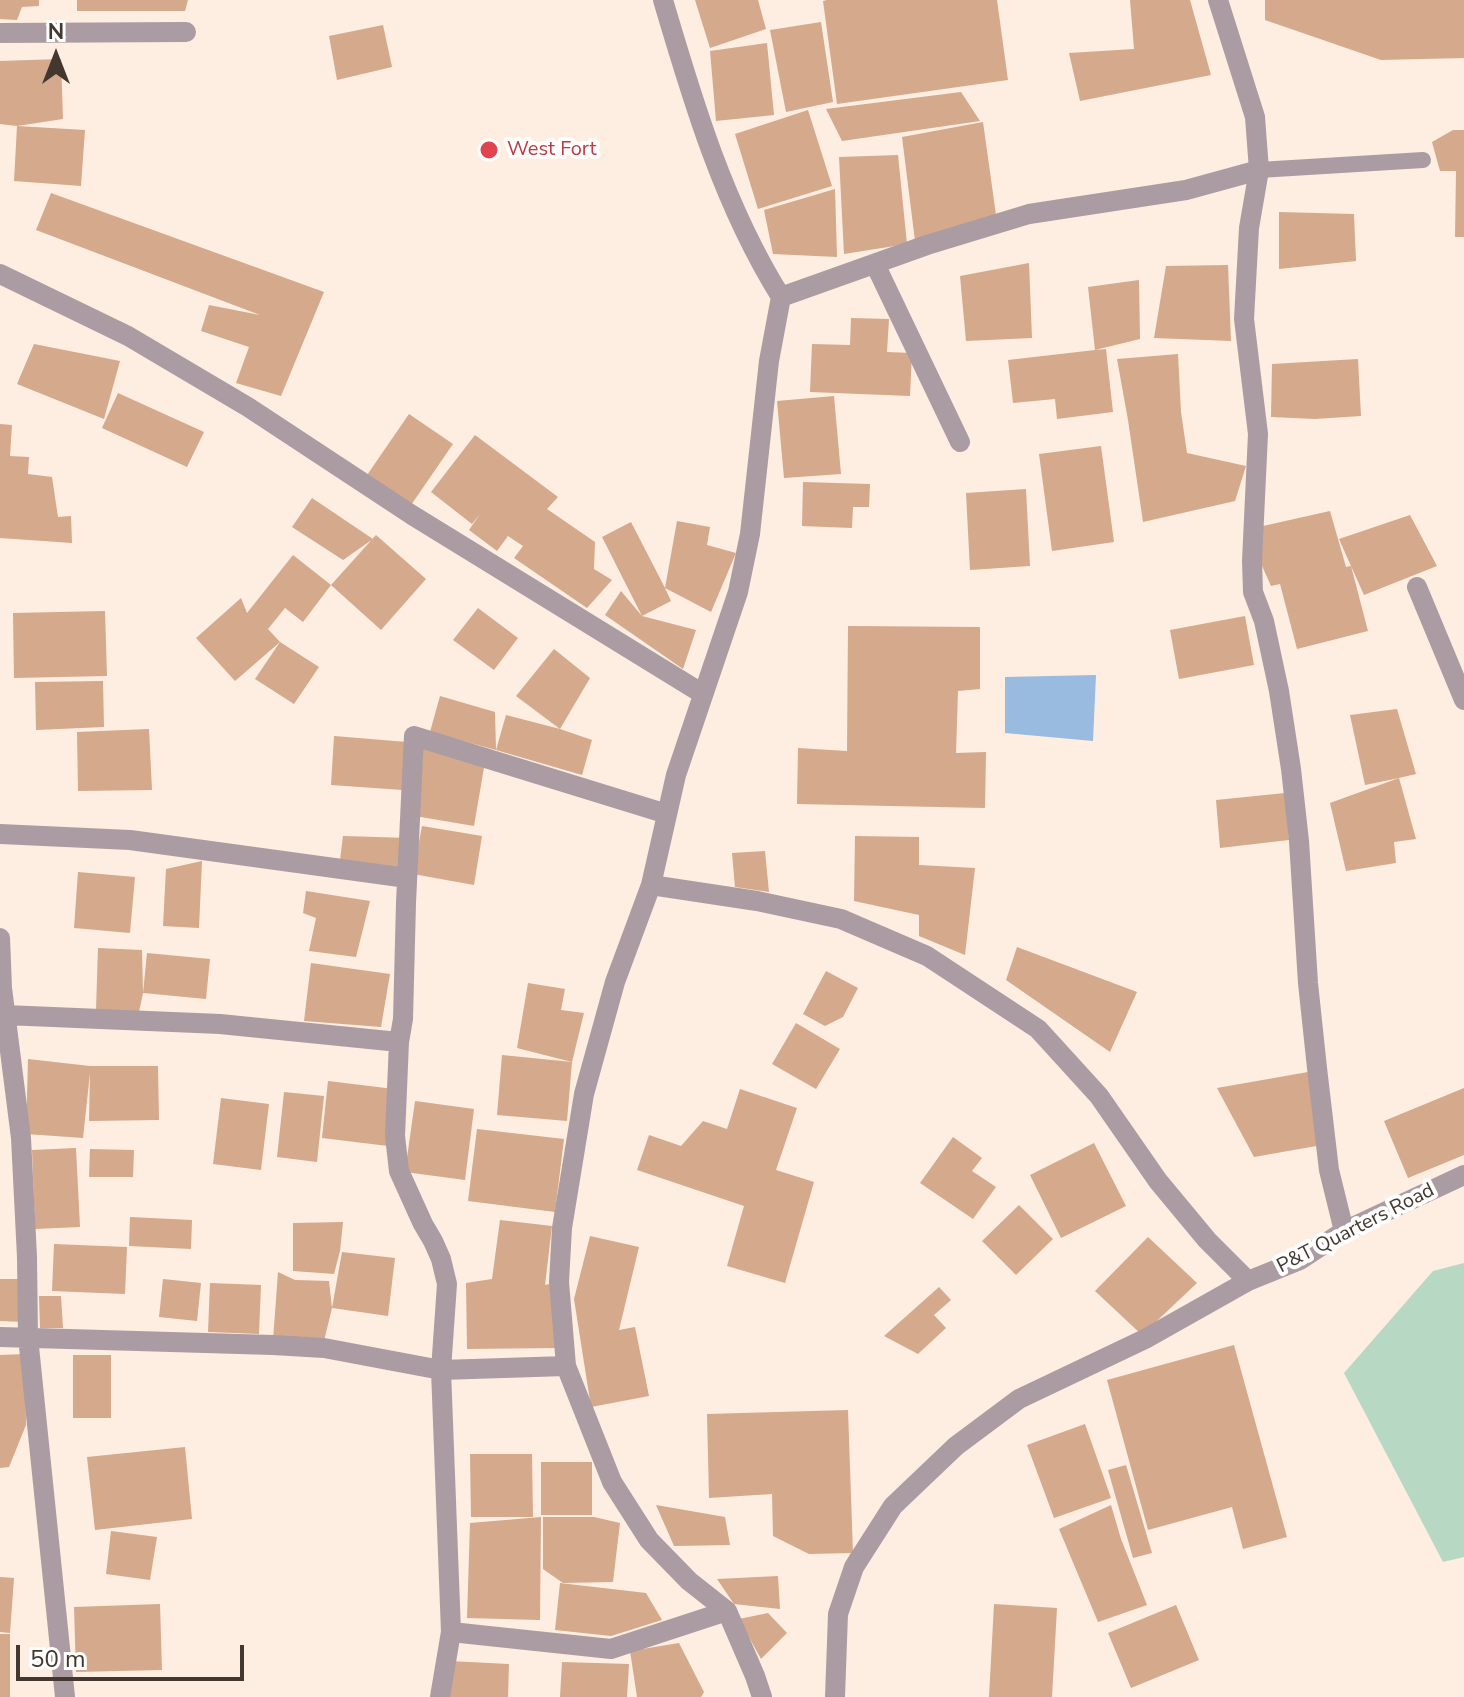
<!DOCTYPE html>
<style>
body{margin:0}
#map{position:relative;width:1464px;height:1697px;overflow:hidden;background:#feede1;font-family:"Nunito Sans",sans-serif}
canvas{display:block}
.north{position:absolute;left:16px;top:16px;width:80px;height:80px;-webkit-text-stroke:6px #fefefe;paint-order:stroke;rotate:0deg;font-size:22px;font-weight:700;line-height:32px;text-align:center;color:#433830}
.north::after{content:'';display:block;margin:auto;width:28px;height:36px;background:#433830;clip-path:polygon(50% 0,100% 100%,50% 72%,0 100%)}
.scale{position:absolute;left:16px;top:1645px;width:228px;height:36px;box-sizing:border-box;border:4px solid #433830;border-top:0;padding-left:10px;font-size:24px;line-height:28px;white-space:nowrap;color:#433830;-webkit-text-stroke:6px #fefefe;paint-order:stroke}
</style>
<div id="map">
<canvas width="1464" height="1697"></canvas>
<div class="north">N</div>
<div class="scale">50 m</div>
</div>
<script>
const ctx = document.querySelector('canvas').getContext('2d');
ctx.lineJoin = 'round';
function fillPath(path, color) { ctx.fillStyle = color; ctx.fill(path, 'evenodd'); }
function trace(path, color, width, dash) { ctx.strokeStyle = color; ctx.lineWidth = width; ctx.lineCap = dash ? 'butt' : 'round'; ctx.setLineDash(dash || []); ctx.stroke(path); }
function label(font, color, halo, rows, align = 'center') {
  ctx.font = font + ' "Nunito Sans",sans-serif'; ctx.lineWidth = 8; ctx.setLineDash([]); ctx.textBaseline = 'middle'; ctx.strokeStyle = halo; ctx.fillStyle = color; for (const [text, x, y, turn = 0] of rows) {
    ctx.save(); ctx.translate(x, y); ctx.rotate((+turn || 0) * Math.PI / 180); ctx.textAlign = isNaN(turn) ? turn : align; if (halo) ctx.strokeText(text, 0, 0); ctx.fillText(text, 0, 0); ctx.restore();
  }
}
fillPath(new Path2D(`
 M1464,1263V1557L1443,1562L1344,1373L1433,1271Z`), '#b7d8c3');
fillPath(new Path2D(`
 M1096,675L1093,741L1005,733V677Z`), '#98bbdf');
fillPath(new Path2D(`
 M0,0H39V6L22,7L17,20L0,19Z
 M77,0H188L185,11H77Z
 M695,0H758L766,29L710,48Z
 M827,0H997L1008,80L837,104L823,1Z
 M1130,0H1190L1211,75L1080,101L1069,53L1134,49Z
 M1265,0H1464V58L1381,60L1265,20Z
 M821,22L833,102L786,112L770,30Z
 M383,25L392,67L337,80L329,36Z
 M767,43L774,115L716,121L710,51Z
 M61,59L63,119L17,126L0,124V61Z
 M961,92L980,121L842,141L826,109Z
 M808,110L832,186L758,209L735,134Z
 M983,122L997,222L915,241L902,137Z
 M17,126L85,130L81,186L14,181Z
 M1453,130H1464V237H1455L1456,171H1440L1432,142Z
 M898,155L907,244L844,254L839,157Z
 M835,189L837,257L773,254L764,210Z
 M51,193L324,292L281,396L236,383L249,347L201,331L209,305L260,315L36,230Z
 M1279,212L1354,214L1356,261L1279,269Z
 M1029,263L1032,338L966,341L960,276Z
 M1228,265L1231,341L1154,338L1166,266Z
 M1139,280L1140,339L1095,350L1106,349L1113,412L1057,419L1055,399L1013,403L1008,360L1095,350L1088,287Z
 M851,318L889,319L887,352L912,353L910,396L810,392L812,344L850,345Z
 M34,344L120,361L104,419L17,384Z
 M1178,354L1181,412L1187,453L1246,466L1235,501L1143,522L1128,420L1117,359Z
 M1358,359L1361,416L1315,419L1271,417L1272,364Z
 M118,393L204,432L187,467L102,428Z
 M834,396L841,474L784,478L777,401Z
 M409,414L453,444L409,508L365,478Z
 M0,424L12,425L10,456L29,457L28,474L52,477L58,517L71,516L72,543L0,538Z
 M475,435L558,497L547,509L595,542L594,569L612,580L587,608L514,558L523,546L508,536L497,551L469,530L480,514L472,524L431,492Z
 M1101,446L1114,542L1052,551L1039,454Z
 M803,482L870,484L869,507H853L852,528L802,526Z
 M1026,489L1030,566L970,570L966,493Z
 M312,498L373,539L343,560L292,527Z
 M1330,511L1346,567L1351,566L1339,539L1410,515L1437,566L1364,595L1351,566L1368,631L1297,649L1280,584L1271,586L1259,559L1263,526Z
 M677,521L710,527L707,545L736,553L711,612L665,588L671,601L642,616L696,630L683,669L605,615L621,591L642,616L602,537L631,522L665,588Z
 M376,535L426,579L381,630L331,585L303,622L285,608L268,629L280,642L319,667L294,704L255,679L280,642L235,681L196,638L241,598L247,613L293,555L331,585Z
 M478,608L518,638L494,670L453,640Z
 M105,611L107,676L14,678L13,613Z
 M1245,616L1254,665L1179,679L1170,630Z
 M848,626L980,627V689L958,691L956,753L986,752L985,808L797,804L798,748L847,751Z
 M554,649L590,678L560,729L592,740L582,775L496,750L506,715L560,729L516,696Z
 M103,681L104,727L36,730L35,682Z
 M440,696L495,712L496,750L430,732Z
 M1397,709L1416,774L1399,778L1416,839L1394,842L1396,863L1346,871L1330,803L1399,778L1365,785L1350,715Z
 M149,729L152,790L78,791L77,732Z
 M334,736L407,742L403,790L331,785Z
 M421,745L486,756L474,826L409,815Z
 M1285,793L1289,840L1220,848L1216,800Z
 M422,826L482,836L474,885L413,874Z
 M343,836L410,838L398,884L338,877Z
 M855,836L919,837V865L975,868L965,955L919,936V915L854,901Z
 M765,851L769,892L735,887L732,853Z
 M202,861L199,928L163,926L166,869Z
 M78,872L135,877L130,933L74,928Z
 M306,891L370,901L356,957L309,951L316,918L303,913Z
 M1017,947L1137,992L1110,1052L1006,980Z
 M98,948L142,950L143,993L139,1012L96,1010Z
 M147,953L210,959L206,999L143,993Z
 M311,963L390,974L381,1027L304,1021Z
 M826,971L858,988L843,1017L825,1026L803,1014Z
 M528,983L565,989L561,1010L584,1013L572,1062L567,1121L497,1115L502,1055L572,1062L517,1048Z
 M796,1023L840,1049L816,1089L772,1064Z
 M28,1059L90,1066H158L159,1120L89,1121L90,1073L83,1138L26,1134Z
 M1308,1072L1322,1145L1254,1157L1217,1088Z
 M328,1081L394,1089L388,1146L322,1138Z
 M1464,1088V1155L1408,1178L1384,1121Z
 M740,1089L797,1108L776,1170L814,1182L785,1283L727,1266L744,1206L637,1170L649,1135L681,1146L703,1121L727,1129Z
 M284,1092L324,1096L317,1162L277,1157Z
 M221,1098L269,1104L261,1170L213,1164Z
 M415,1101L474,1109L465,1180L405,1172Z
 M477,1129L564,1139L555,1212L468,1201Z
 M953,1137L982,1158L972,1171L996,1187L973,1219L920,1183Z
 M1094,1143L1126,1206L1061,1238L1030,1175Z
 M76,1148L80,1227L35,1229L32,1150Z
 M90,1149L134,1150L133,1177H89Z
 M1019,1205L1053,1239L1016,1275L982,1241Z
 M130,1217L192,1220L191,1249L129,1246Z
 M500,1220L552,1226L545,1285L554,1283L556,1348L467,1349L466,1283L492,1279Z
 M343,1222L340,1251L334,1274L293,1271V1223Z
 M590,1236L639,1247L619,1330L635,1327L649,1396L591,1407L574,1299Z
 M1148,1237L1197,1283L1142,1335L1095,1291Z
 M54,1244L127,1247L125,1294L52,1291Z
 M342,1252L395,1258L388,1316L332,1308L323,1345L273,1340L278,1272L295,1280L329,1281L332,1308Z
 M0,1279H25L24,1322L0,1321Z
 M163,1279L201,1283L197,1321L159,1317Z
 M210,1283L261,1285L259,1334L208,1332Z
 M939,1287L951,1300L934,1315L946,1328L918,1354L884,1336Z
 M39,1296H61L63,1328H40Z
 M1234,1345L1287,1537L1243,1549L1232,1507L1148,1530L1107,1380Z
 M25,1354L26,1425L9,1467L0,1468V1355Z
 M73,1355H111V1418H73Z
 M848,1410L853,1553L809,1554L773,1536L772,1494L709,1498L707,1414Z
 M1085,1424L1111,1498L1054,1518L1027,1445Z
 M185,1447L192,1519L95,1530L87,1457Z
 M470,1454H532L533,1517H471Z
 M541,1462H592V1515H541Z
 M1126,1465L1152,1553L1133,1558L1108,1470Z
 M656,1505L725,1517L730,1545L674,1546Z
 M1111,1505L1121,1539L1147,1605L1098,1622L1059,1529Z
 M541,1517L540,1620L467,1618L470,1523Z
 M543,1517H594L620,1523L613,1582L563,1583L543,1569Z
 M111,1531L157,1537L150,1580L106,1574Z
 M778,1576L780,1609L734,1604L717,1579Z
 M0,1577L14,1578L10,1633L0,1632Z
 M560,1583L646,1593L662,1620L611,1636L555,1630Z
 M160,1604L162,1670L76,1672L74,1607Z
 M994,1604L1057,1608L1052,1697H989Z
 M1176,1605L1199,1660L1131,1688L1108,1633Z
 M768,1613L787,1633L761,1659L739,1619Z
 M0,1634H10V1697H0Z
 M679,1643L704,1692L701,1697H637L630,1651Z
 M449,1661L509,1664L508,1697H447Z
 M562,1662L629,1664L627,1697H560Z`), '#d4a98c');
trace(new Path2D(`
 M1259,170L1423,160`), '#aa9ca2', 16);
trace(new Path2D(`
 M663,0C693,102 724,206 781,297L927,245L1029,214L1186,190L1259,170
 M1218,0L1255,117L1259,170L1249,228L1244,319L1258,434L1252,561L1253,592L1264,621L1279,691L1291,769L1299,841L1308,983L1317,1068L1329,1170L1344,1231
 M0,33L186,32
 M875,264L960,442
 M0,274L128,336L248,407L412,515L703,694
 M1417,587L1464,700
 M0,834L130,840L407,878
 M651,885L757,901L841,919L927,956L1038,1029L1099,1096L1158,1181L1207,1240L1248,1281
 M0,938L2,988
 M0,988H2L21,1138L27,1257L28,1337L65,1697
 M5,1015L220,1024L399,1042
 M0,1337L273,1345L324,1348L441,1370L451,1632L611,1649L727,1611
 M566,1366L441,1370L447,1284L441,1259L433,1241L423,1224L399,1171L395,1136L399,1042L403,1019L406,903L414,736L667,814
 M440,1697L451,1632
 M762,1697L755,1676L727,1611L689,1581L649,1540L612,1482L566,1366L559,1282L562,1228L584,1094L615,982L651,885L676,775L738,592L750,534L769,361L781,297
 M835,1697L838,1614L854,1567L893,1506L956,1446L1019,1399L1145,1339L1248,1281L1300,1260L1344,1231L1464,1175`), '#aa9ca2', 20);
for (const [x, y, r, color] of [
 [489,150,10,"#e0444e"]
]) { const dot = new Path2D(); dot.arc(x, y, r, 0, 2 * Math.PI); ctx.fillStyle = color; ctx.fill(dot); trace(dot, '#fefefe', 3); }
label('20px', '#be3a42', '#fefefe', [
 ["West Fort",507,150]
], 'left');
label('20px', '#433830', '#fefefe', [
 ["P&T Quarters Road",1356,1229,-27]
]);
</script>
